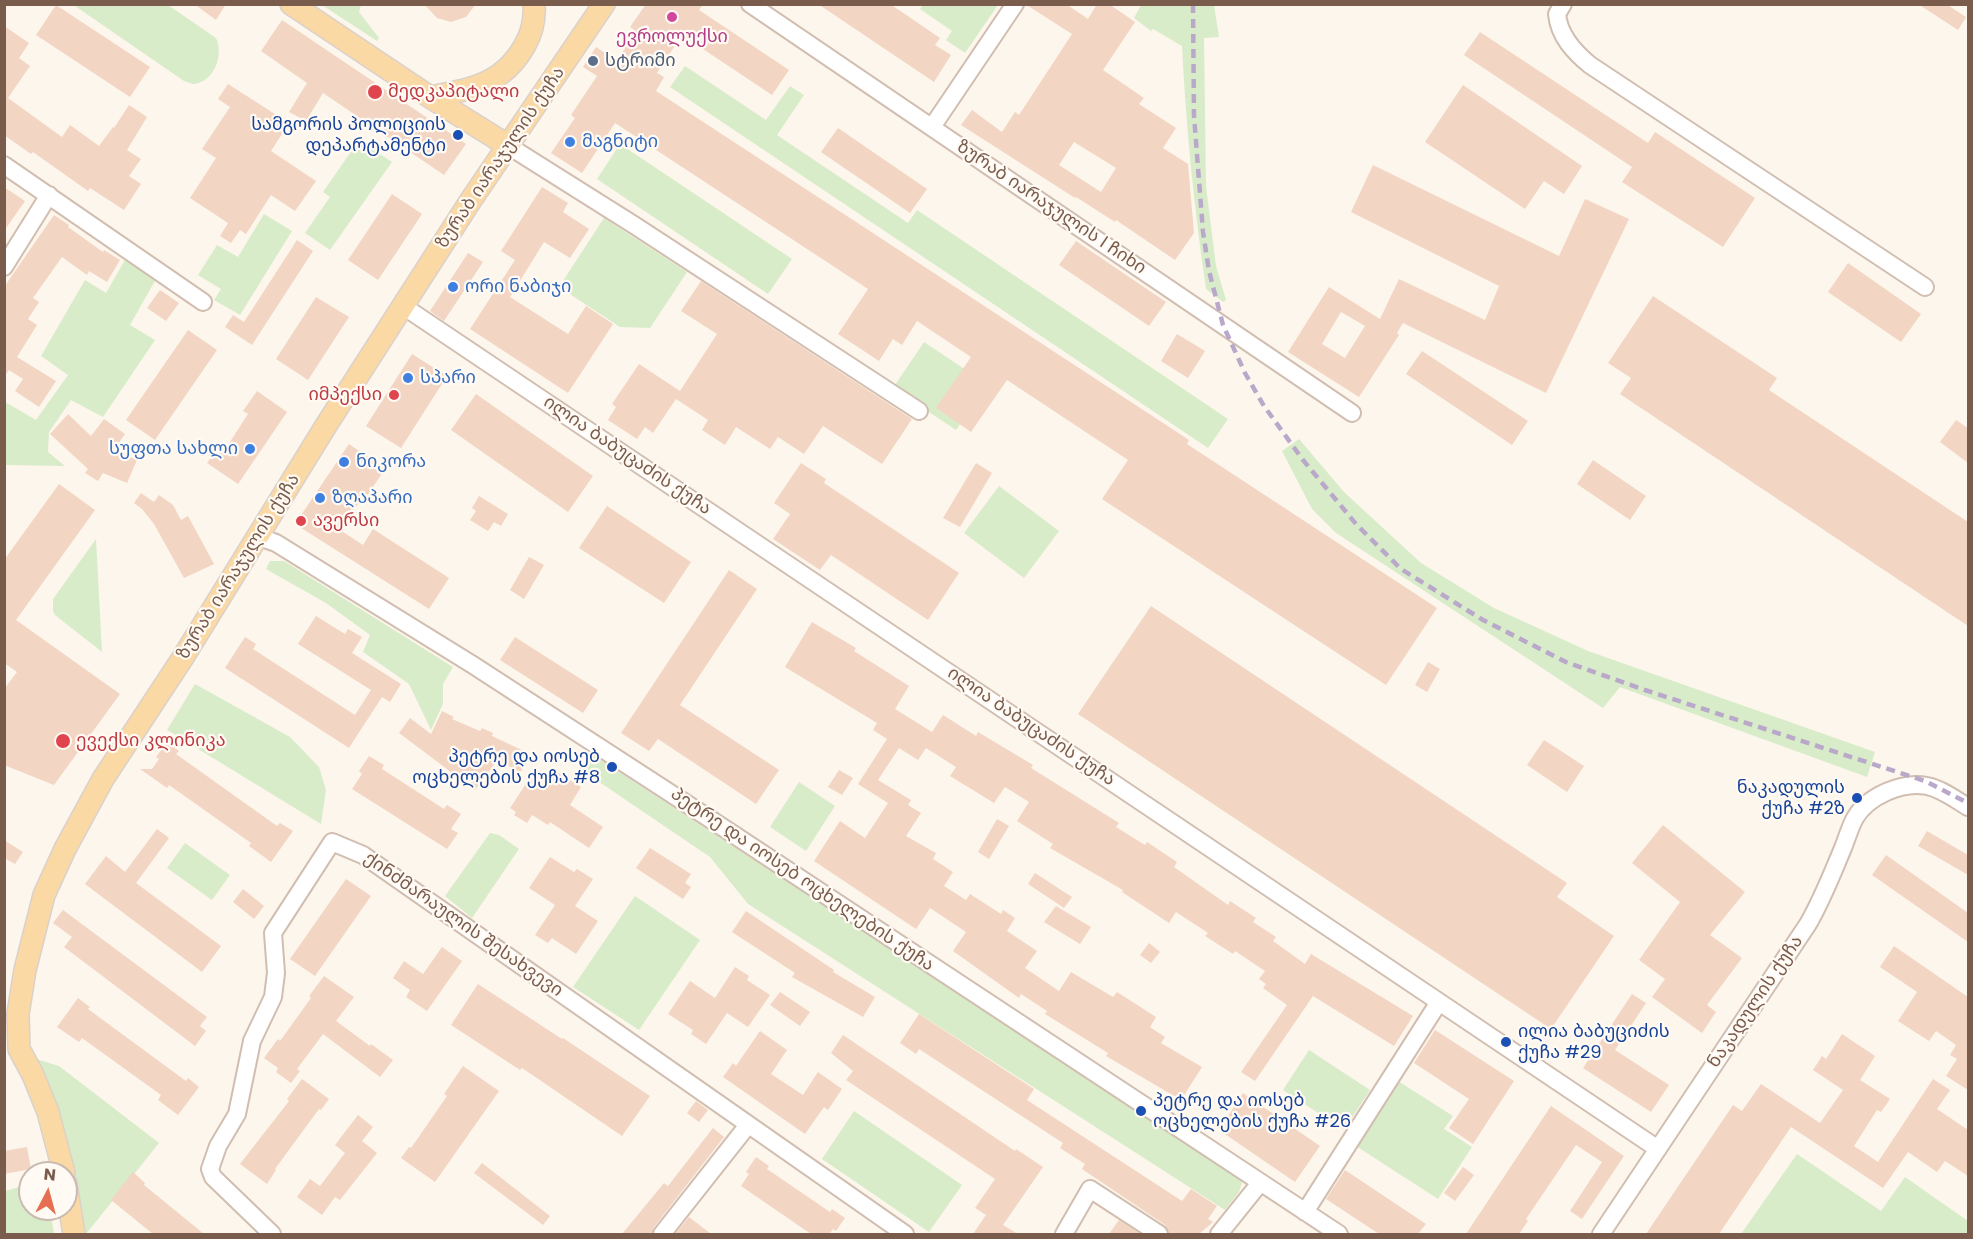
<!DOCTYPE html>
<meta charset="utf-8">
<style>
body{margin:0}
#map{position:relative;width:1973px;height:1239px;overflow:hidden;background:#fdf6ec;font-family:Poppins,sans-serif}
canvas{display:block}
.frame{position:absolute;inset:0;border:6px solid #7a5c4d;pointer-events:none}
.north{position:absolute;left:18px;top:1161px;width:60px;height:60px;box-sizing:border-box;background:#fffaf3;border:2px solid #cabbb1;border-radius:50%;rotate:6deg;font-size:16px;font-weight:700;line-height:24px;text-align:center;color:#7a5c4d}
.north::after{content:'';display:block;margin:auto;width:21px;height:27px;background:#e76f51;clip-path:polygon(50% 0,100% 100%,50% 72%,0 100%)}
</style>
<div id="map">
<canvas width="1973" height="1239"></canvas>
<div class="frame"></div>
<div class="north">N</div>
</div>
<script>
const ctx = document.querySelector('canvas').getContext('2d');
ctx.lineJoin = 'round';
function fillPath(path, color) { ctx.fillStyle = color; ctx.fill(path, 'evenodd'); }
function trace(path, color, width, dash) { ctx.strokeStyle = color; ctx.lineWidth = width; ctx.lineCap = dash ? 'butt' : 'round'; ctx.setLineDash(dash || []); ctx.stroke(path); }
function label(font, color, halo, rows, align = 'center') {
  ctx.font = font + ' Poppins,"Noto Sans Georgian",sans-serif'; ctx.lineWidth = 4.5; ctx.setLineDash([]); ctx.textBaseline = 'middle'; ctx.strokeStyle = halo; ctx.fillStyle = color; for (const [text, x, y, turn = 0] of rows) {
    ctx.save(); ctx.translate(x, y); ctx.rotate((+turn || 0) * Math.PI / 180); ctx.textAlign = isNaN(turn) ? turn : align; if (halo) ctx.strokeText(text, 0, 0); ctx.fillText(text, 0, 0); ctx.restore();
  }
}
fillPath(new Path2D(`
 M322,5H361L359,12L379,38L377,41Z
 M923,5V4L998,5L965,53L946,40L952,31L920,9Z
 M1141,5H1214L1219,37L1204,38L1206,186L1216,266L1226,300L1223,302L1206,289C1194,208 1186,127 1182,46L1153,29L1151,31L1134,18Z
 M75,6L168,5L216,38C224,53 215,82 194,84C191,84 188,82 184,81Z
 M685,66L766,120L790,86L804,95L777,135L908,223L917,210L1228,419L1208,448L670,87Z
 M359,140L392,162L330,250L305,233L330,197L323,192Z
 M620,144L792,259L768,294L597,179Z
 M264,214L292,231L240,315L214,300L221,289L198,275L217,245L238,257Z
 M604,218L687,272L650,328L620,327L559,287Z
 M125,260L156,279L130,325L155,340L103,417L71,400L49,432L48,452L65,466L5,465V402L36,420L68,375L41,356L85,280L106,293Z
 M924,342L987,384L956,430L893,388Z
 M1299,439L1344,492L1421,563L1494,608L1588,651L1875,752L1867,777L1620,687L1603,708L1336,533L1312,509L1282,451Z
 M999,486L1059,531L1024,578L964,533Z
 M96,539L102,652L55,615L53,611V599Z
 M270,561H284L453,667L443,684V704L431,730L409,684L363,652L370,635L326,603L266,569Z
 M195,684L290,737L319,767L326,790L321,824L167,730Z
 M593,755L1236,1174L1242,1183L1239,1192L1225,1210L748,904L710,857L586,773Z
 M799,782L835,806L806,851L770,827Z
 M490,833L499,835L519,849L472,918L445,896Z
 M185,843L230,875L212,900L167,868Z
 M635,896L700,940L639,1030L573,987Z
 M1309,1050L1370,1090L1344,1130L1283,1090Z
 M30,1057L59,1066L159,1143L86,1234H82Z
 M1398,1081L1453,1116L1444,1129L1472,1147L1438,1199L1356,1146Z
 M854,1111L962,1185L929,1232L822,1159Z
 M1797,1154L1881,1211L1905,1177L1968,1221V1234H1741Z
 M30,1184V1209H50L54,1234H5V1191Z`), '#d8ecc9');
fillPath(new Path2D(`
 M194,4H226L216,20Z
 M424,4H476L466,17L451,22L437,18Z
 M646,4H703L699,10L789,70L772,95L682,35L657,73L664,77L656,91L1189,440L1187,444L1437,608L1386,685L1102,499L1128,460L1007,380L971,432L936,408L971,357L917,321L902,345L893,339L879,361L838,334L868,289L615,123L582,173L551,153L575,118L571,115L597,76L583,67L596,47L617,61L636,31L630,27Z
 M818,4H890L940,38L935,45L951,55L934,82Z
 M1025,4H1066L1088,19L1097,4H1109L1135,22L1103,70L1144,98L1139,104L1176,128L1163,148L1188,164L1194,233L1175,260L1116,220L1115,222L1076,197L1075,198L961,125L972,110L1002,132L1015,112L1019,115L1072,34ZM1074,142L1116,168L1101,192L1059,165Z
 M1918,4H1946L1966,17L1958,30Z
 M56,5L150,67L130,97L36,35Z
 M282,20L466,144L444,175L323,93L306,121L289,112L307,83L261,51Z
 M4,26L29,43L19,58L30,66L8,98L62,137L70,125L99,146L113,127L114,128L129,105L147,117L127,150L141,159L129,176L141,184L124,210L90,188L88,191L33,152L31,154L4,135Z
 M1480,32L1648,143L1655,132L1755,198L1723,247L1622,182L1632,167L1464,55Z
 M228,84L289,123L271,151L316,181L295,211L271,195L246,234L240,230L231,243L220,236L228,223L190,198L216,158L202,149L230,107L218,99Z
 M1463,85L1582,166L1564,194L1544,181L1525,209L1425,142Z
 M838,128L927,189L910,213L821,152Z
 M1373,165L1559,256L1585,199L1629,219L1546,393L1403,323L1397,333L1399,335L1359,397L1288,352L1329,287L1380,319L1399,279L1485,320L1499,286L1351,212ZM1341,312L1365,326L1345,358L1322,344Z
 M4,187L25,201L4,231Z
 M542,187L568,203L563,212L589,229L570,258L544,242L510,297L568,334L586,306L613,324L568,393L470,329L515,260L501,251Z
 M392,194L422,214L378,280L348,260Z
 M54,215L69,225L68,227L103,252L104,250L120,260L107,282L89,271L87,275L62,257L33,298L39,302L28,319L37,325L17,357L56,381L39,407L15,391L23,379L9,370L4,377V287Z
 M297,240L313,251L252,345L225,327L233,315L244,322Z
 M1076,241L1166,302L1149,326L1059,265Z
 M468,253L483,262L444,321L430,311Z
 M1848,263L1921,314L1901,342L1828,292Z
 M701,281L912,419L882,464L823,426L804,454L778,437L770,449L736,427L725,445L702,430L708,420L676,399L653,433L645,427L637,439L608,420L616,407L612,404L639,364L680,391L717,334L681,311Z
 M160,290L179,303L166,321L147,308Z
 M1653,296L1777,378L1769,390L1968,522V626L1620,394L1631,378L1608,363Z
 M316,297L349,317L308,380L276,359Z
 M188,330L217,350L155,440L126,420Z
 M1177,334L1205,351L1188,378L1161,361Z
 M1422,351L1528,421L1512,445L1406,374Z
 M412,354L447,376L401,448L366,426Z
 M257,391L287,412L238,484L207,463L220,444L226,448L248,414L243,411Z
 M476,394L593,476L568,512L451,430Z
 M68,414L91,436L104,419L125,434L114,450L137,460L127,483L103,473L98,481L85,473L88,469L50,434Z
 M1956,420L1968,428V463L1940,442Z
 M349,444L385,469L362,503L360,501L340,530L363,545L373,529L449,578L429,609L295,524Z
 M1593,460L1646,496L1630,520L1577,484Z
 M801,463L826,479L824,483L959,573L928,620L831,555L820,570L773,539L790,514L774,503Z
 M976,463L992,473L960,527L943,518Z
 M59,484L95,510L16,620L120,694L54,785L4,765V689L17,672L4,663V560Z
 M141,493L154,502L159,495L173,505L181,520L188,516L214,564L184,578L154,524L142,509L134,503Z
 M479,496L508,514L501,526L494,522L488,531L470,520L476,511L472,508Z
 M607,506L691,562L664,603L579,548Z
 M529,557L544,565L524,599L510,590Z
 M729,570L757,589L680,705L779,770L756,804L658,739L649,751L621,733Z
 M1151,606L1567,883L1557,897L1614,936L1551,1029L1078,714Z
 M316,616L345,634L348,629L362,637L352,653L401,684L390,702L382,697L349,748L225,668L245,637L256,644L253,649L355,715L371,690L298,644Z
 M812,622L856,648L854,651L909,686L895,709L932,732L943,715L976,736L978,732L1033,765L1031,768L1119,823L1116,827L1145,845L1147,842L1177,862L1174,867L1228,905L1230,901L1256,918L1253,922L1276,937L1273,941L1305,964L1311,954L1413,1016L1394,1046L1313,996L1255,1081L1241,1072L1287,1005L1263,988L1266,984L1259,979L1265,971L1235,951L1233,954L1205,936L1208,933L1176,912L1169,923L1122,892L1123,890L1050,848L1053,844L1017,821L1029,802L1005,787L994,803L950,776L956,767L926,748L918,760L899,748L878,780L911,800L908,805L921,813L906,836L936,853L933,859L953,872L944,886L966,900L970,894L1001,914L1003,910L1015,918L1007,931L1037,951L1025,968L1059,991L1071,972L1113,997L1117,992L1156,1017L1150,1027L1165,1037L1161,1043L1202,1067L1181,1100L1106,1056L1108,1053L1045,1014L1047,1011L1021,994L1019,998L953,951L966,932L930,908L916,929L814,861L840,821L865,838L888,803L858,784L887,739L873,730L877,723L785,667Z
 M515,637L598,690L583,713L500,660Z
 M1428,662L1440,669L1427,692L1415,685Z
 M442,711L454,717L452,719L480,731L482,728L493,733L492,736L530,754L520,773L498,759L475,790L399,733L410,718L431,734Z
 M1544,740L1584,766L1567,792L1527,765Z
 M167,742L179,751L176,754L277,826L280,823L293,831L271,862L249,846L251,843L169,785L167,788L140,769H152L159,759L156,757Z
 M369,756L384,765L382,769L444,809L447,805L461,814L451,829L458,833L447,849L352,789L362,774L359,771Z
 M552,769L581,787L570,805L603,827L589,848L550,822L548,825L532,815L527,823L514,815L516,812L510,808L531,776L543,784Z
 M839,770L853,778L842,795L828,787Z
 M997,819L1009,826L989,859L978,852Z
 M1663,825L1745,892L1710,935L1742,958L1707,1005L1716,1012L1702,1033L1652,997L1665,979L1639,960L1680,902L1632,863Z
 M157,829L169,838L136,883L221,946L202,972L85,884L106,856L125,872Z
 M1927,831L1968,855V875L1918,846Z
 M4,840L23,852L15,864L4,858Z
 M650,848L691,874L685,883L691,887L683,899L636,868Z
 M1886,855L1968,913V942L1872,875Z
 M550,857L574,872L577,869L593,879L575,906L598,921L576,954L552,938L548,943L535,935L555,905L529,888Z
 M1035,873L1072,897L1064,908L1028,884Z
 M346,879L371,896L315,976L290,959Z
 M243,889L264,906L254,919L233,902Z
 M1056,906L1091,927L1080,944L1044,922Z
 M63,910L207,1017L200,1026L206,1031L195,1046L64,947L72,937L53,923Z
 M746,911L834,970L833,972L875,997L863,1017L792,977L795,973L732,932Z
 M1149,943L1160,952L1151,963L1140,955Z
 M1894,946L1968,997V1090L1946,1076L1957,1059L1950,1055L1956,1045L1936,1031L1929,1041L1898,1021L1917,992L1880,967Z
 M442,947L462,961L427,1011L406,997L410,990L393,978L404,961L423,974Z
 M735,967L749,976L747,980L770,995L748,1027L727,1013L706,1044L691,1034L693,1030L668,1014L690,981L715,998Z
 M324,976L354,997L336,1021L370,1046L371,1044L393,1060L380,1077L323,1034L297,1069L300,1071L291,1083L276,1072L278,1068L264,1058L278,1039L280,1041L311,998L309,996Z
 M478,984L562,1039L563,1038L650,1096L622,1136L522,1068L520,1070L451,1025Z
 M780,992L810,1012L800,1026L770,1005Z
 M1632,994L1646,1003L1615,1050L1669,1085L1651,1112L1583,1068Z
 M78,998L90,1007L88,1009L186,1081L188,1078L199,1087L178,1115L158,1100L161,1095L82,1038L79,1042L57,1027Z
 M919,1014L1034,1089L1027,1100L1182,1201L1191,1189L1217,1206L1208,1219L1213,1222L1199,1234H1169L1165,1225L1082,1169L1085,1164L1060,1148L1063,1143L919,1049L916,1054L900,1043Z
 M1435,1030L1514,1081L1473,1144L1449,1128L1469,1099L1414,1063Z
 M760,1031L787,1050L771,1074L803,1095L818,1072L842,1089L828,1110L824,1107L805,1134L723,1077L733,1063L736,1066Z
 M1842,1034L1875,1056L1860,1080L1890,1099L1881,1112L1877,1110L1854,1146L1878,1162L1933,1079L1950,1090L1937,1109L1968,1130V1176L1945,1161L1937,1172L1908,1152L1883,1188L1791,1127L1719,1234H1646L1733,1105L1742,1111L1761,1084L1820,1123L1843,1090L1813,1070L1822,1056L1826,1059Z
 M843,1035L1015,1151L1016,1149L1043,1167L1003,1225L1018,1234H973L986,1215L975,1208L995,1179L846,1080L853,1071L831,1053Z
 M463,1066L499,1091L435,1182L401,1158L409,1147L411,1148L447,1096L444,1094Z
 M302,1079L329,1099L321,1110L319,1109L275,1169L276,1170L267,1184L240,1164L289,1101L287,1099Z
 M1243,1093L1320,1146L1295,1182L1219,1130Z
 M696,1101L708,1110L699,1122L687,1113Z
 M1551,1106L1624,1156L1582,1219L1570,1211L1602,1162L1576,1145L1526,1219L1528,1221L1519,1234H1466Z
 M358,1115L373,1127L362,1141L377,1153L340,1200L335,1197L322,1215L297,1197L310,1179L320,1186L345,1153L335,1145Z
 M713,1128L724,1137L654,1227L652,1234H622L664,1183L668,1186Z
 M27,1147L31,1169L4,1174V1151Z
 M756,1157L769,1166L767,1169L830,1212L832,1209L845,1218L836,1231L833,1229L829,1234H811L741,1186L749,1174L746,1172Z
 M482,1163L550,1216L543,1225L474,1173Z
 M1463,1167L1474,1175L1455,1201L1444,1193Z
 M1345,1170L1426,1224L1418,1234H1379L1326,1199Z
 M133,1172L145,1183L144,1185L204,1234H153L111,1200Z
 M689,1217L711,1234H675Z
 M1119,1220L1141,1234H1109Z`), '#f3d5c3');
const minor = new Path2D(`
 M750,4L1352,413
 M1563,4L1557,14C1559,36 1574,52 1590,65L1925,287
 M932,127L1015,4
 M507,145L634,225L919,411
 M4,165L203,302
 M4,267L49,195
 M403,306L1658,1149
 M259,537L276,543L473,665L707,817L1339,1234
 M1305,1212L1439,1002
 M272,1234L213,1177L210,1169L218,1146L237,1114L252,1041L273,997L276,973L273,933L332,842L363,855L905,1234
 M662,1234L748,1125
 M1064,1234L1090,1189L1159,1234
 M1219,1234L1260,1183
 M1601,1234L1808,924C1822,900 1832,874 1843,848C1847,838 1850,827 1855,818C1868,796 1902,781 1927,786C1942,789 1956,800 1968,807`);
const major = new Path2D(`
 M291,4L430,97L507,145
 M430,97C471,89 503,85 525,45C532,33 535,19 534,4
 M64,1173L48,1112L33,1075L19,1049L18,1014L25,970L44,895L65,849L103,779L182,659L327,424L471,200L604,4
 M66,1184L74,1234`);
trace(minor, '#d1beb0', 20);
trace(major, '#dad1cd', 24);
trace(minor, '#fff', 16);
trace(major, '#fbd9a5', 21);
trace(new Path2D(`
 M1193,4L1194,116L1203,232L1209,271L1223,325L1245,373L1264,406L1303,460L1356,524L1401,569L1483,620L1566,662L1645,690L1925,781L1968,803`), '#b9a8c9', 4.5, [9, 6]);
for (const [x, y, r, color] of [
 [672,17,6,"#d1479c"],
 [593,61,6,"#5c6f8a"],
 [375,92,8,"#e0444e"],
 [458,135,6,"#1a4fb4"],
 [570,142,6,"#3f7fe0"],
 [453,287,6,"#3f7fe0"],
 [408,378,6,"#3f7fe0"],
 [394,395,6,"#e0444e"],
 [250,449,6,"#3f7fe0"],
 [344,462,6,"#3f7fe0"],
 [320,498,6,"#3f7fe0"],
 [301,521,6,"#e0444e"],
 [63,741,8,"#e0444e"],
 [612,767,6,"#1a4fb4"],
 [1857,798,6,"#1a4fb4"],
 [1506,1042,6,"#1a4fb4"],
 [1141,1111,6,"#1a4fb4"]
]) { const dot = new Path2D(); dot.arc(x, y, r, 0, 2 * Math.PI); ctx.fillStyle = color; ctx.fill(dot); trace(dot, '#fffaf3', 2); }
label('18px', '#b23c85', '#fffaf3', [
 ["ევროლუქსი",672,37]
]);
label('18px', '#4e5e75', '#fffaf3', [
 ["სტრიმი",605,61]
], 'left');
label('18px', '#be3a42', '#fffaf3', [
 ["მედკაპიტალი",388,92],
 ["იმპექსი",382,395,"right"],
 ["ავერსი",313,521],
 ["ევექსი კლინიკა",76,741]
], 'left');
label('18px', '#164399', '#fffaf3', [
 ["სამგორის პოლიციის",446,125],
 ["დეპარტამენტი",446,146],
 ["პეტრე და იოსებ",600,757],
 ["ოცხელების ქუჩა #8",600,778],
 ["ნაკადულის",1845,788],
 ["ქუჩა #2ზ",1845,809],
 ["ილია ბაბუციძის",1518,1032,"left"],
 ["ქუჩა #29",1518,1053,"left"],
 ["პეტრე და იოსებ",1153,1101,"left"],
 ["ოცხელების ქუჩა #26",1153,1122,"left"]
], 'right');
label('18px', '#366cbe', '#fffaf3', [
 ["მაგნიტი",582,142],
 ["ორი ნაბიჯი",465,287],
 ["სპარი",420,378],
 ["სუფთა სახლი",238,449,"right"],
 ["ნიკორა",356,462],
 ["ზღაპარი",332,498]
], 'left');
label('18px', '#7a5c4d', '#fffaf3', [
 ["ზურაბ იარაჯულის ქუჩა",501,158,-56],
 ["ზურაბ იარაჯულის I ჩიხი",1051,208,34],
 ["ილია ბაბუცაძის ქუჩა",627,456,34],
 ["ზურაბ იარაჯულის ქუჩა",239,567,-58],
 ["ილია ბაბუცაძის ქუჩა",1031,727,34],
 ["პეტრე და იოსებ ოცხელების ქუჩა",802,880,34],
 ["ქინძმარაულის შესახვევი",463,925,35],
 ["ნაკადულის ქუჩა",1756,1002,-56]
]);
</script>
